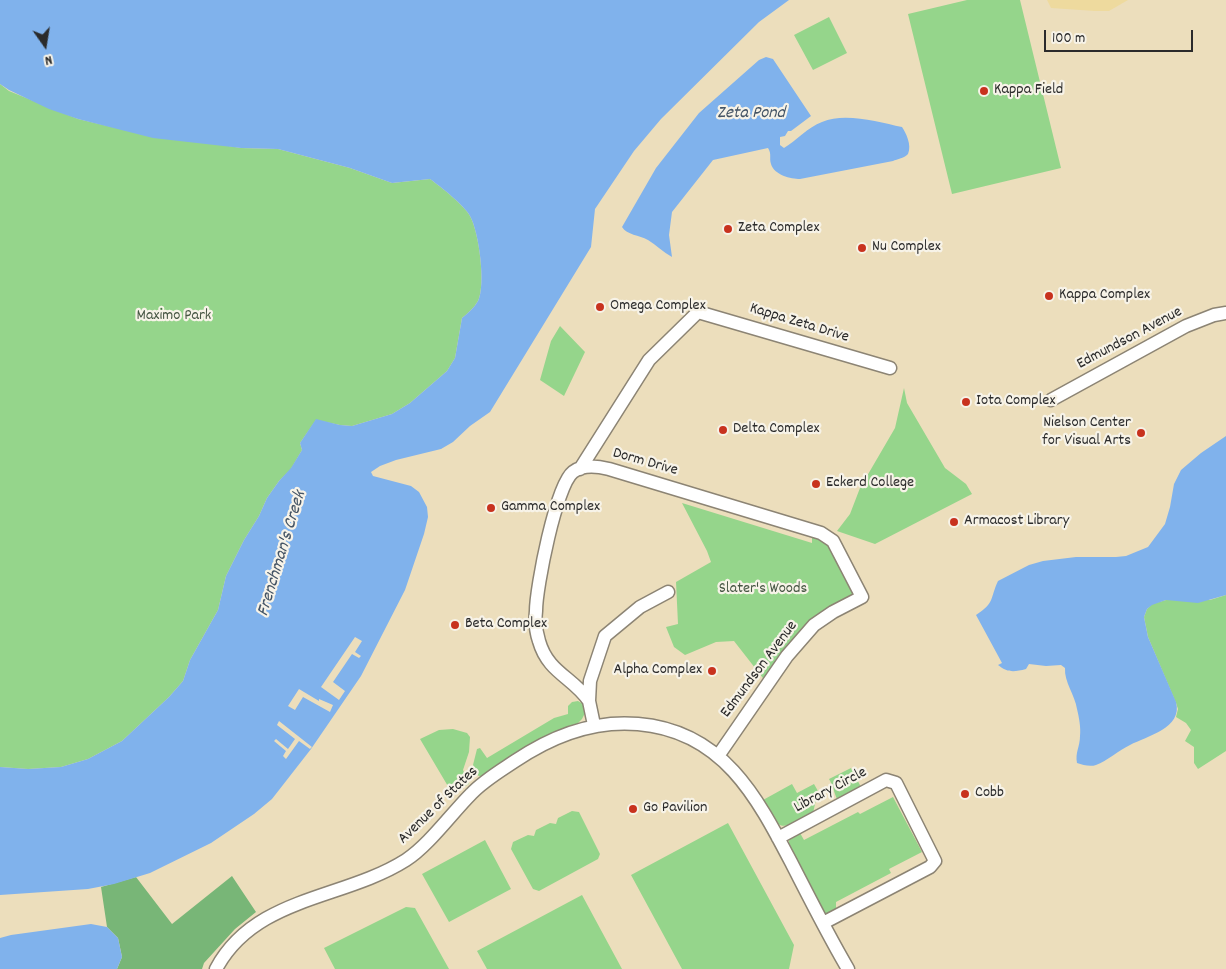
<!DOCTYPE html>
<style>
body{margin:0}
#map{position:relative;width:1226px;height:969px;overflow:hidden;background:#ecdebc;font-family:Dekko,sans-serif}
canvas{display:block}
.north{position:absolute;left:20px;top:20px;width:50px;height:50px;-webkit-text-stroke:4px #f7f3e8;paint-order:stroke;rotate:167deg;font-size:14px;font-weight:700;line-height:20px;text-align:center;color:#2b2b2b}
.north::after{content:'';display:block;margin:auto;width:18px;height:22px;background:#2b2b2b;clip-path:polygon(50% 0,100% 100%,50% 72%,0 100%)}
.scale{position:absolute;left:1044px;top:30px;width:149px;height:22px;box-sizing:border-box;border:2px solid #2b2b2b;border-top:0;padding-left:6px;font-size:15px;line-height:18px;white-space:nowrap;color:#2b2b2b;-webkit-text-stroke:4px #f7f3e8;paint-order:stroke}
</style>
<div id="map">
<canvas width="1226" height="969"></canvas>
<div class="north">N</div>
<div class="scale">100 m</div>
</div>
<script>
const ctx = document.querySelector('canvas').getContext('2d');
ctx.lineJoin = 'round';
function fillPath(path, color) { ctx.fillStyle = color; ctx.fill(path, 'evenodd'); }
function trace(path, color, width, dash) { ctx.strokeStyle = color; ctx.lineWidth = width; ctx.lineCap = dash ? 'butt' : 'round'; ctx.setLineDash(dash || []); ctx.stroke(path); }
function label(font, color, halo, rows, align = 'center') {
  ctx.font = font + ' Dekko,sans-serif'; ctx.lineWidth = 4.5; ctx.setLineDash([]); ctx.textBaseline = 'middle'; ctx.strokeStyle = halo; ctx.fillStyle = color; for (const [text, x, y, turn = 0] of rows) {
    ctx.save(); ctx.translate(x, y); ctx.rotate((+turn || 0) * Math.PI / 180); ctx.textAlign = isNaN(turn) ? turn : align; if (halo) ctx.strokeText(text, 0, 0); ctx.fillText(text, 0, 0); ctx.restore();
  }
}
fillPath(new Path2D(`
 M967,0H1020L1061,168L952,194L908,14Z
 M829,17L847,53L813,70L794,35Z
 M0,84L9,91L78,119L112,127L241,148L278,149L350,168L392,183L430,179C441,187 464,205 470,216C479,232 486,285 478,301C474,308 468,313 462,318L455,358L447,371L410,403L392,414L352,426L340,425L316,420L300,443L302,450L291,469L279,481L267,498L259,516L244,540L226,576L218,610L190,660L183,681L169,697L122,741L88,759L61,767L28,769L0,767Z
 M560,326L585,352L564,396L540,380L551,341Z
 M904,388L907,403L945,468L966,484L972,494L875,544L837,531L850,514L860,488L895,428Z
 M682,503L812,543V533L828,543L854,588V600L831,611L766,682L734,641L716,642L685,655L674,647L666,627L678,624L676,582L711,562L707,551Z
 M1226,595V751L1198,769L1194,763V747L1185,741L1191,730L1186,723L1176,717L1178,709L1176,703L1148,637L1144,617L1147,609L1152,604L1166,600H1210Z
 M578,701L583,704L586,711L582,719L576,725L481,777L477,775L473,765L477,749L480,748L487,758L554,718L568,714V706L572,702Z
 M453,729L467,733L470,737L469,752L463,770L469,784L452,793L420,739L439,730Z
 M851,768L861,787L837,799C834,792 833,786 829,779Z
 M792,784L797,793L814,784L818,791L813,813C781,829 780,835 763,800Z
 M893,797L922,852L889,869L891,873L836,902V913L826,914L822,911L788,844L790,838L798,833H800L804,840L858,812L860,814Z
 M572,811L579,812L600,854L598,859L539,891L533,889L511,849L513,842L528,835L534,836L536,830L550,823L556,824L558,818Z
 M728,823L794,945L789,969H682L631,875Z
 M485,840L511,889L449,922L422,874Z
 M582,895L622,969H487L477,951Z
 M406,907L415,908L449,969H335L324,948Z`), '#95d58b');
fillPath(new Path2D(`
 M232,876L256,912L235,929L204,963L202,969H117L122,957L118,938L107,927L101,887L136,877L172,924Z`), '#78b677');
fillPath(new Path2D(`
 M1047,0H1128L1109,11H1095L1051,8Z`), '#eeda9e');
fillPath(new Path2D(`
 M0,0H789L759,22L661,119L634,151L595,209L591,247L490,412L470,426L453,442L441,449L396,460L380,466L371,472L373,476L411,486L419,492L427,507L428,517L424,534L405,590L361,676L311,749L272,799L254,814L211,843L150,873L114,884L88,889L0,895V767L28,769L61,767L88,759L122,741L169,697L183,681L190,660L218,610L226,576L244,540L259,516L267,498L279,481L291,468L302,450L300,443L316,419L340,425L352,426L392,414L410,403L447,371L455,358L462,318C468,313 474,308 478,301C486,285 479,232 470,216C464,205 441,187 430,179L392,183L350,168L278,149L241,148L153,138L78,119L49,109L9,90L0,84Z
 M766,57L773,59L811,116L791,131H788L785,136L780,137V145L784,148C796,141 808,127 822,122C845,112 878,122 902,127C906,133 912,145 908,154C905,158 897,159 893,161L800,179C791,179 774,175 771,164C769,158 772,154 768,148L713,160L672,212L669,235L672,257C663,252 656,245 648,240C639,235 627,235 622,227L656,168L699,113L759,60Z
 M1226,436V595L1198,603L1166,600L1152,605L1147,609L1144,617L1148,637L1176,702C1183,728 1147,736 1130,745C1119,750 1107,761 1096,765C1090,767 1083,765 1077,763C1075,752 1080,747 1080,736C1081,728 1079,717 1077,709C1075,695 1064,682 1065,668L1061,665L1046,666L1029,664L1026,669C1014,672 1008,673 998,665L1002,663L976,615C995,603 990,598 998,581L1029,565L1043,561L1076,557H1116L1126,556L1148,547L1165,524L1170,507L1174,484L1181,470L1201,453Z
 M91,924L107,927L118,938L122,957L117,969H0V938L11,935Z`), '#80b2ec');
fillPath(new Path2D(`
 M355,637L362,641L355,652L361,656L359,658L352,654L333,682L345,691L339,700L321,687Z
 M299,689L319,701V699L333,705L330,712L303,697L295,710L288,706Z
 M279,721L312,747L310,749L299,741L286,759L283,756L286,751L274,741L276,739L288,749L295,739L277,725Z`), '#ecdebc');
const minor = new Path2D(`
 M1051,400L1186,326L1214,315L1226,313
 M580,469L649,360L698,312L890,368
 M589,701C573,677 548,673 539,641C536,632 535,620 536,611C536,588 556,485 573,472C583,464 597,466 609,469L821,533L833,541L862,597L833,612L814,625L787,656L718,756
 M594,725L589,701L590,681L605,636L640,607L668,592
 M778,838L886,780L896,783L935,861L930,867L823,923
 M216,969C255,896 343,900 406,860C428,846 452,813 471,794C483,781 500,771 515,761C552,736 593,720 638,724C723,731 757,797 792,864C810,899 828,935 848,969`);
trace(minor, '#8c8474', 15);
trace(minor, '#fff', 12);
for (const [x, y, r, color] of [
 [984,91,5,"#c8321e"],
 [728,229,5,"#c8321e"],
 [862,248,5,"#c8321e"],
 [1049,296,5,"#c8321e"],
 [600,307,5,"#c8321e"],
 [966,402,5,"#c8321e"],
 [723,430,5,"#c8321e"],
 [1141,433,5,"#c8321e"],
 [816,484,5,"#c8321e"],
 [491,508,5,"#c8321e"],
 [954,522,5,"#c8321e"],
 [455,625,5,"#c8321e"],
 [712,671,5,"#c8321e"],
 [965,794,5,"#c8321e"],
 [633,809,5,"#c8321e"]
]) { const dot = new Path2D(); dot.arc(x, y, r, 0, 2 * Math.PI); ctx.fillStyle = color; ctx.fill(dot); trace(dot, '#f7f3e8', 2); }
label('16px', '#2b2b2b', '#f7f3e8', [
 ["Kappa Field",994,91],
 ["Zeta Complex",738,229],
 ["Nu Complex",872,248],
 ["Kappa Complex",1059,296],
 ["Omega Complex",610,307],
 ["Iota Complex",976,402],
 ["Nielson Center",1131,424,"right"],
 ["for Visual Arts",1131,442,"right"],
 ["Delta Complex",733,430],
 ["Eckerd College",826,484],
 ["Gamma Complex",501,508],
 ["Armacost Library",964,522],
 ["Beta Complex",465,625],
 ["Alpha Complex",702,671,"right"],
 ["Cobb",975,794],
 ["Go Pavilion",643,809]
], 'left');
label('16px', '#465643', '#f7f3e8', [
 ["Maximo Park",174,317],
 ["Slater's Woods",763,590]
]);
label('16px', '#2b2b2b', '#f7f3e8', [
 ["Kappa Zeta Drive",799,324,17],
 ["Edmundson Avenue",1130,339,-28],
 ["Dorm Drive",645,463,16],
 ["Edmundson Avenue",760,670,-53],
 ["Library Circle",831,791,-28],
 ["Avenue of States",439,806,-44]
]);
label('italic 18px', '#445465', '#f7f3e8', [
 ["Zeta Pond",751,115],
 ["Frenchman's Creek",283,554,-73]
]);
</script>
